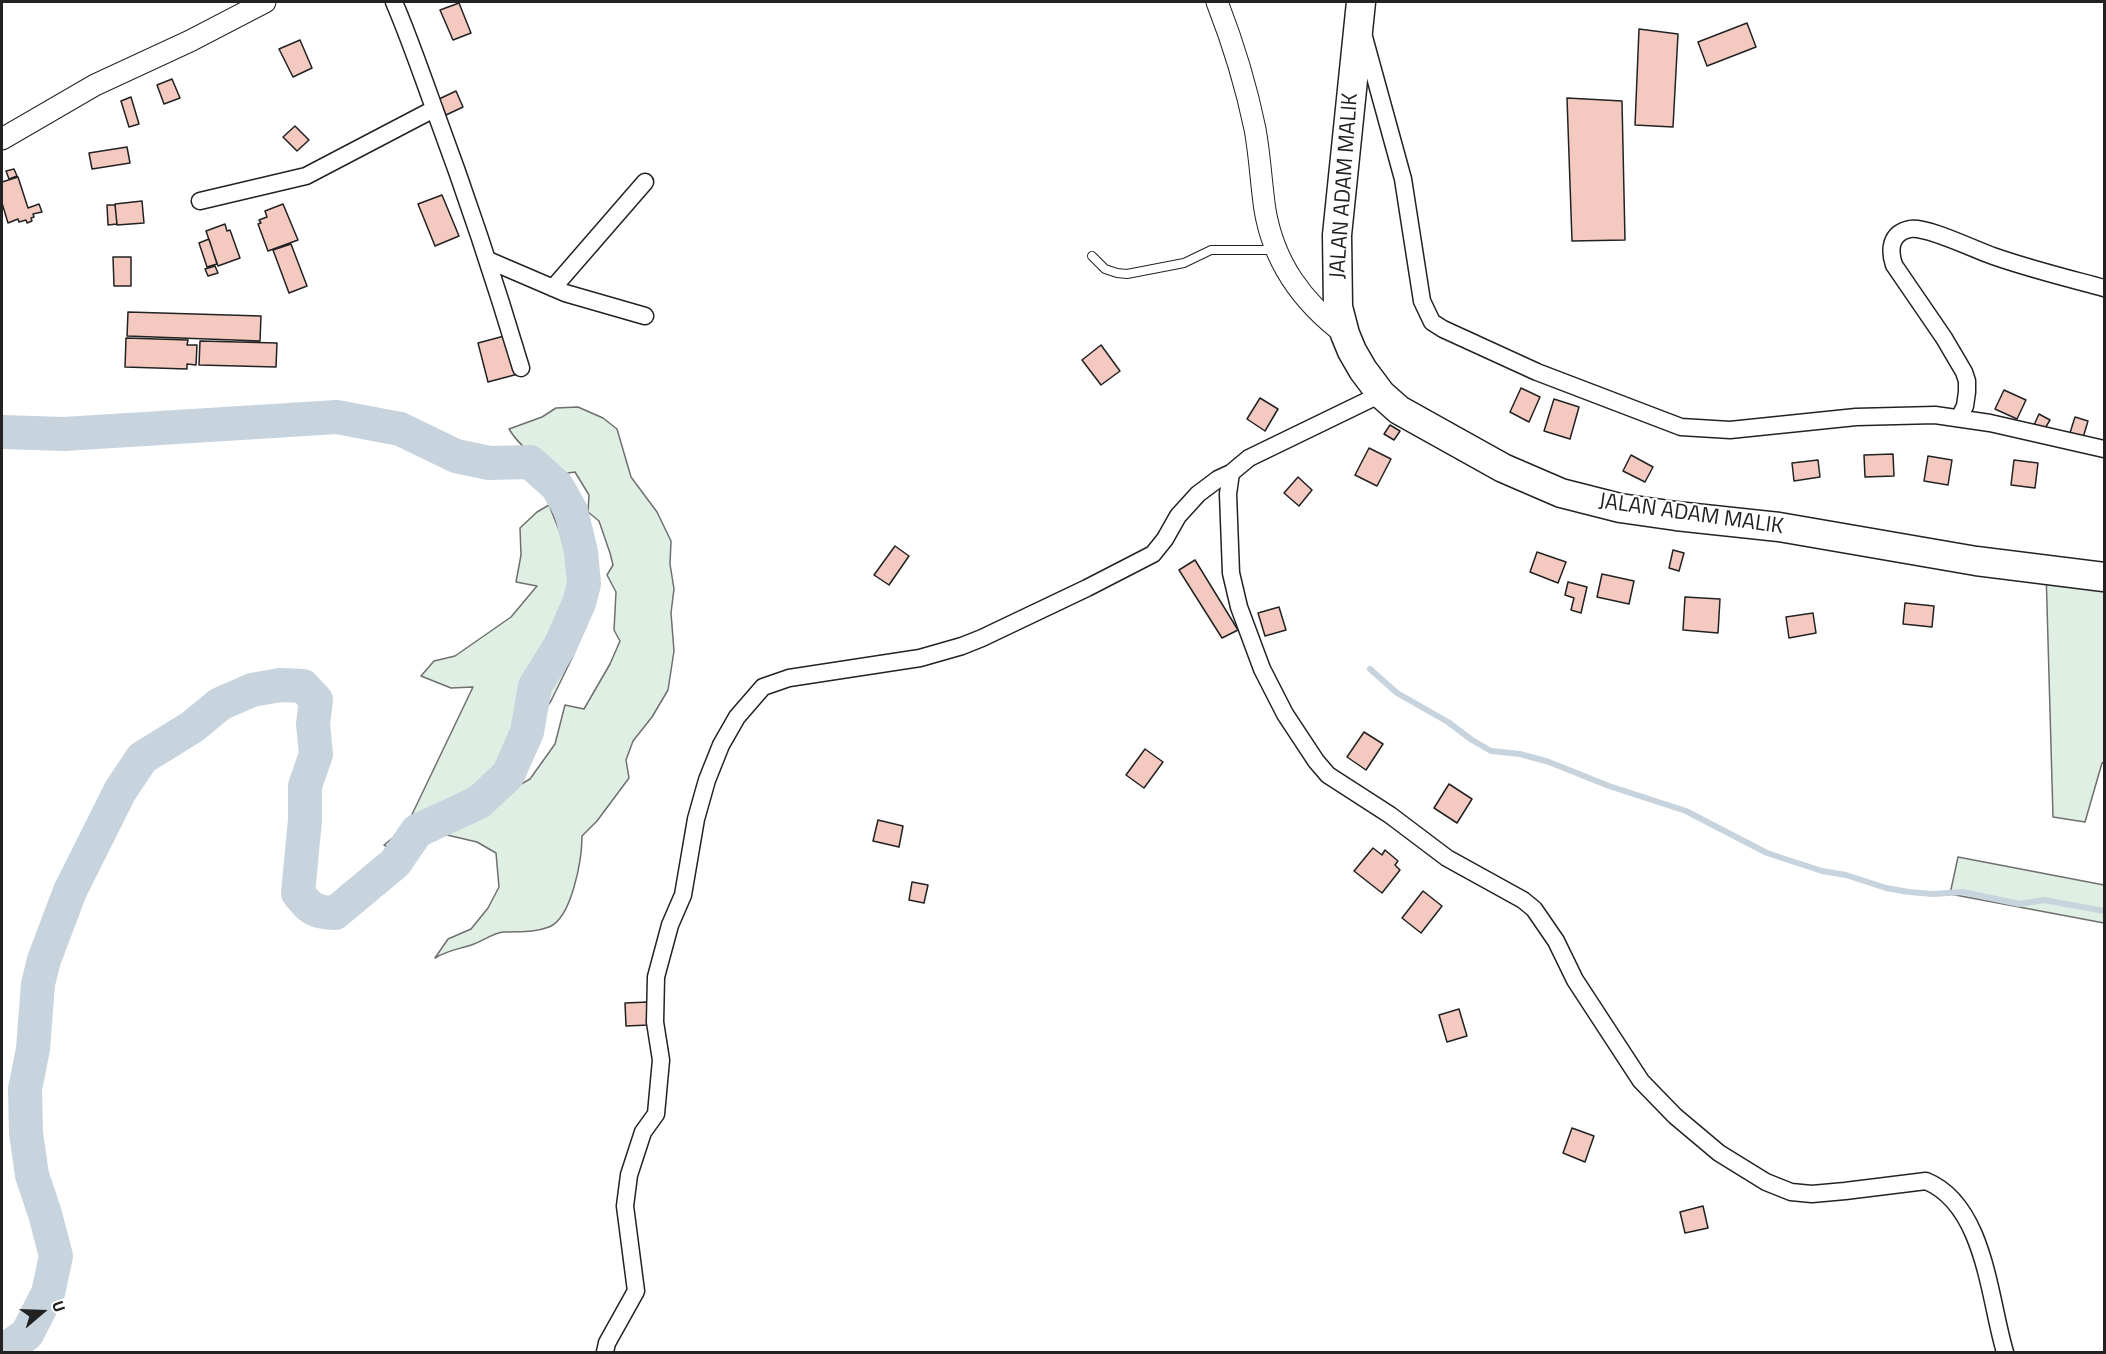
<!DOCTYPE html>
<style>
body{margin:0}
#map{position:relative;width:2106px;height:1354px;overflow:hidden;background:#fff;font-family:"Titillium Web",sans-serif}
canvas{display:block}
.frame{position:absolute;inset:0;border:3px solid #222;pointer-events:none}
.north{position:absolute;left:12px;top:1282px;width:60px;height:60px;-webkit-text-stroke:4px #fff;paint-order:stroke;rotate:71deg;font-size:16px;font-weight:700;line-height:24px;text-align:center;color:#222}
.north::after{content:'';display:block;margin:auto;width:21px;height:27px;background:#222;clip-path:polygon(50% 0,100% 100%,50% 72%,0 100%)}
</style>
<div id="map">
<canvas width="2106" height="1354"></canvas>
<div class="frame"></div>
<div class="north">U</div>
</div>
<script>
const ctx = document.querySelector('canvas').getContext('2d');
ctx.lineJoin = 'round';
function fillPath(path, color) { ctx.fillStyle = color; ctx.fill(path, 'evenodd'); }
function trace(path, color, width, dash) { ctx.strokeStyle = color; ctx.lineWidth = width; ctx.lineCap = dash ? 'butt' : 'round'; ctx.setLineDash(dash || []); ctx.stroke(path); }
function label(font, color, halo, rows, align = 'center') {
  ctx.font = font + ' "Titillium Web",sans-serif'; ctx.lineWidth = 4.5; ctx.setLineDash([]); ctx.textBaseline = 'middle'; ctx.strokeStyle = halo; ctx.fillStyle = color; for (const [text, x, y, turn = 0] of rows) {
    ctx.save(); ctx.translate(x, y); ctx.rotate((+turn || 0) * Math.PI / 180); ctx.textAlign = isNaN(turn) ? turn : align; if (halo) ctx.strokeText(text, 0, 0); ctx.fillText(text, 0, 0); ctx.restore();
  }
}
const green = new Path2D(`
 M578,407L603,418L617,429L631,477L657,512L671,541L670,564L674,589L671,613L674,651L668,690L652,717L633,741L626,760L629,778L597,821L582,836C582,859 572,918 549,927C533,933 519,931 503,932C493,933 483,941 474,944C460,949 448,950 435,958L448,939L471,929L488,908L499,887L496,853L477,842L447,835L467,810H476L530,779L555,744L565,705L584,709L610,664L620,641L614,630L616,592L607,575L613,565L610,553L599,521L588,512L589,495L575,472L561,474C541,461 521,449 509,429L542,417L556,408Z
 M549,505L579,580L584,620L573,656L551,701L525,738L422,835L392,850L384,845L406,827L473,687L451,688L421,676L434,661L455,656L511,617L537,586L516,582L521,555L520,528L537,512Z
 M2046,570L2104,577V762L2102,763L2085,822L2053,817Z
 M1958,857L2104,885V923L1950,894Z`);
fillPath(green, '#e0efe3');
trace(green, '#6f6f6f', 1.5);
trace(new Path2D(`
 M1370,669L1397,693L1448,722L1472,740L1491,751L1520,754L1549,762L1609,786L1686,811L1767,853L1822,871L1846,875L1886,888L1909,892L1933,894L1963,892L2019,904L2044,900L2104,911`), '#c7d3dd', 6);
trace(new Path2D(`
 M2,432L64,434L337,417L400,429L456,456L489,463L530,462L557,486L571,511L581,552L584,584L579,603L560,646L535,686L527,732L508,775L479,802L417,831L395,863L335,913C314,912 310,909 298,893L305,820V786L316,754L313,724L316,700L303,686L280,685L252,690L220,704L192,727L142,758L120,791L70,891L44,960L38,984L33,1049L25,1089L26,1133L32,1175L45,1214L56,1256L48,1293L27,1334L2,1352`), '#c7d3dd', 34);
const building = new Path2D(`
 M459,3L471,33L453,40L440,10Z
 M1747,23L1756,47L1707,66L1698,42Z
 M1639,29L1678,34L1673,127L1635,125Z
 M300,40L312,68L293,77L279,49Z
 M172,79L180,98L164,104L157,85Z
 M456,91L463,107L446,115L439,99Z
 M131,97L139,124L129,127L121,101Z
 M1567,98L1622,101L1625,240L1572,241Z
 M295,126L309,140L297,151L283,137Z
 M127,147L130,163L92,169L89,153Z
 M14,169L17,176L9,179L6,171Z
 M18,177L28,208L39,204L42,212L33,214L34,217L31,218L32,221L27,223L26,220L19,222L18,219L8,223L2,203V182Z
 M442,195L459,236L435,246L418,204Z
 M142,201L144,223L117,225L115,204Z
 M283,204L298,240L268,251L258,224L261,223L259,220L267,217L265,211Z
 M107,205H115L117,224L108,225Z
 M225,224L227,231L230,230L240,258L218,266L206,231Z
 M209,239L217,264L207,267L199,243Z
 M291,244L307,286L289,293L273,250Z
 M113,257H131V286H114Z
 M215,266L218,273L208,276L205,269Z
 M128,312L261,316L260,341L127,336Z
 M508,335L518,374L488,382L478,343Z
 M126,338L188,340L187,345H197L196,365L187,364V369L125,367Z
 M200,341L277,343L276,367L199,365Z
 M1101,345L1120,371L1101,385L1082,360Z
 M1521,388L1540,397L1529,422L1510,412Z
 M2004,390L2026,400L2017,419L1995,409Z
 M1260,398L1278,409L1265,431L1247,419Z
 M1554,399L1579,407L1570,439L1544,431Z
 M2039,414L2050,420L2044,430L2034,425Z
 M2075,417L2088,421L2082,441L2069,436Z
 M1390,425L1400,431L1394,440L1384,434Z
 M1369,448L1391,459L1377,486L1355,475Z
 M1893,454L1894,476L1865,477L1864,455Z
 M1631,455L1653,467L1645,482L1623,471Z
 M1928,456L1952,460L1948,485L1924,481Z
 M1818,460L1820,477L1794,481L1792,463Z
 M2014,460L2038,463L2035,488L2011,485Z
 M1298,477L1312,490L1299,506L1284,493Z
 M895,546L909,556L889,585L874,575Z
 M1673,550L1684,553L1679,571L1669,568Z
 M1537,552L1566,562L1558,583L1530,572Z
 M1195,560L1238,630L1222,638L1179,570Z
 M1602,574L1634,581L1629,604L1597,597Z
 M1568,582L1587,587L1581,613L1571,610L1574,598L1565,595Z
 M1685,597L1720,599L1718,633L1683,630Z
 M1905,603L1934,606L1932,627L1903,624Z
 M1279,607L1286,630L1265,636L1258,613Z
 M1813,613L1816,633L1789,638L1786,617Z
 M1364,732L1383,744L1366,770L1347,757Z
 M1145,749L1163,762L1144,788L1126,775Z
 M1449,784L1472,799L1457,823L1434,808Z
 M878,820L903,826L899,847L873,841Z
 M1373,848L1382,855L1385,850L1398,861L1395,865L1400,870L1382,893L1354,871Z
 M912,882L928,885L924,903L909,900Z
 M1423,891L1442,906L1421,933L1402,918Z
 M648,1002L649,1025L626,1026L625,1003Z
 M1459,1009L1467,1036L1447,1042L1439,1015Z
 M1572,1128L1594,1136L1585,1162L1563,1153Z
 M1703,1206L1708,1228L1685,1233L1680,1212Z`);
fillPath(building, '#f3c9c0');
trace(building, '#222', 1.5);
const service = new Path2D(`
 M1092,256L1105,269L1117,273L1127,274L1184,263L1211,250H1276`);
const minor = new Path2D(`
 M394,2C409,37 421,72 434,108C466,194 495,281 521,368
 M1364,37L1403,179L1422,301L1432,322L1443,329L1537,372L1681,427L1730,430L1856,417L1935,415L1990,423L2104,449
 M200,201L306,176L434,109
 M488,260L565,293L645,316
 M553,288L645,182
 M1381,394L1249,458L1231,473L1228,494L1231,573L1239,607L1262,669L1285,714L1316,761L1328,775L1390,815L1447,858L1523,900L1534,909L1556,941L1575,980L1641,1081L1675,1116L1719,1153L1766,1182L1791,1192L1812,1194L1845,1191L1926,1181C1985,1205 1989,1299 2005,1352
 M1959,418L1965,406L1967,392V381L1964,372L1944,338L1894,265C1889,250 1890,233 1910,229C1927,226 1975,250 1993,256C2030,269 2067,278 2104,288
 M605,1352L607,1343L636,1291L625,1206L629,1175L643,1132L656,1114L661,1060L655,1022L656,977L670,925L683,895L696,819L707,780L721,745L737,717L763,687L789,678L920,658L962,646L982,638L1087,588L1153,554L1165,539L1178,516L1198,494L1218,479L1231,473`);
const tertiary = new Path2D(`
 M1217,2C1233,43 1246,85 1255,129C1260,156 1261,183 1265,210C1274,263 1302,302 1345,334
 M2,139L95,85L190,41L265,2`);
const trunk = new Path2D(`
 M1361,2L1337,235L1338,307L1345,334L1352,351L1363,370L1381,394L1399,410L1503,468L1561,493L1620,508L1676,516L1779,527L1976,561L2104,577`);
trace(service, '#222', 10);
trace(minor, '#222', 19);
trace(tertiary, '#222', 23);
trace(trunk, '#222', 31);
trace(service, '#fff', 8);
trace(minor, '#fff', 16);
trace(tertiary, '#fff', 21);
trace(trunk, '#fff', 28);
label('22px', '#222', '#fff', [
 ["JALAN ADAM MALIK",1345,186,-86],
 ["JALAN ADAM MALIK",1691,515,8]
]);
</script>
